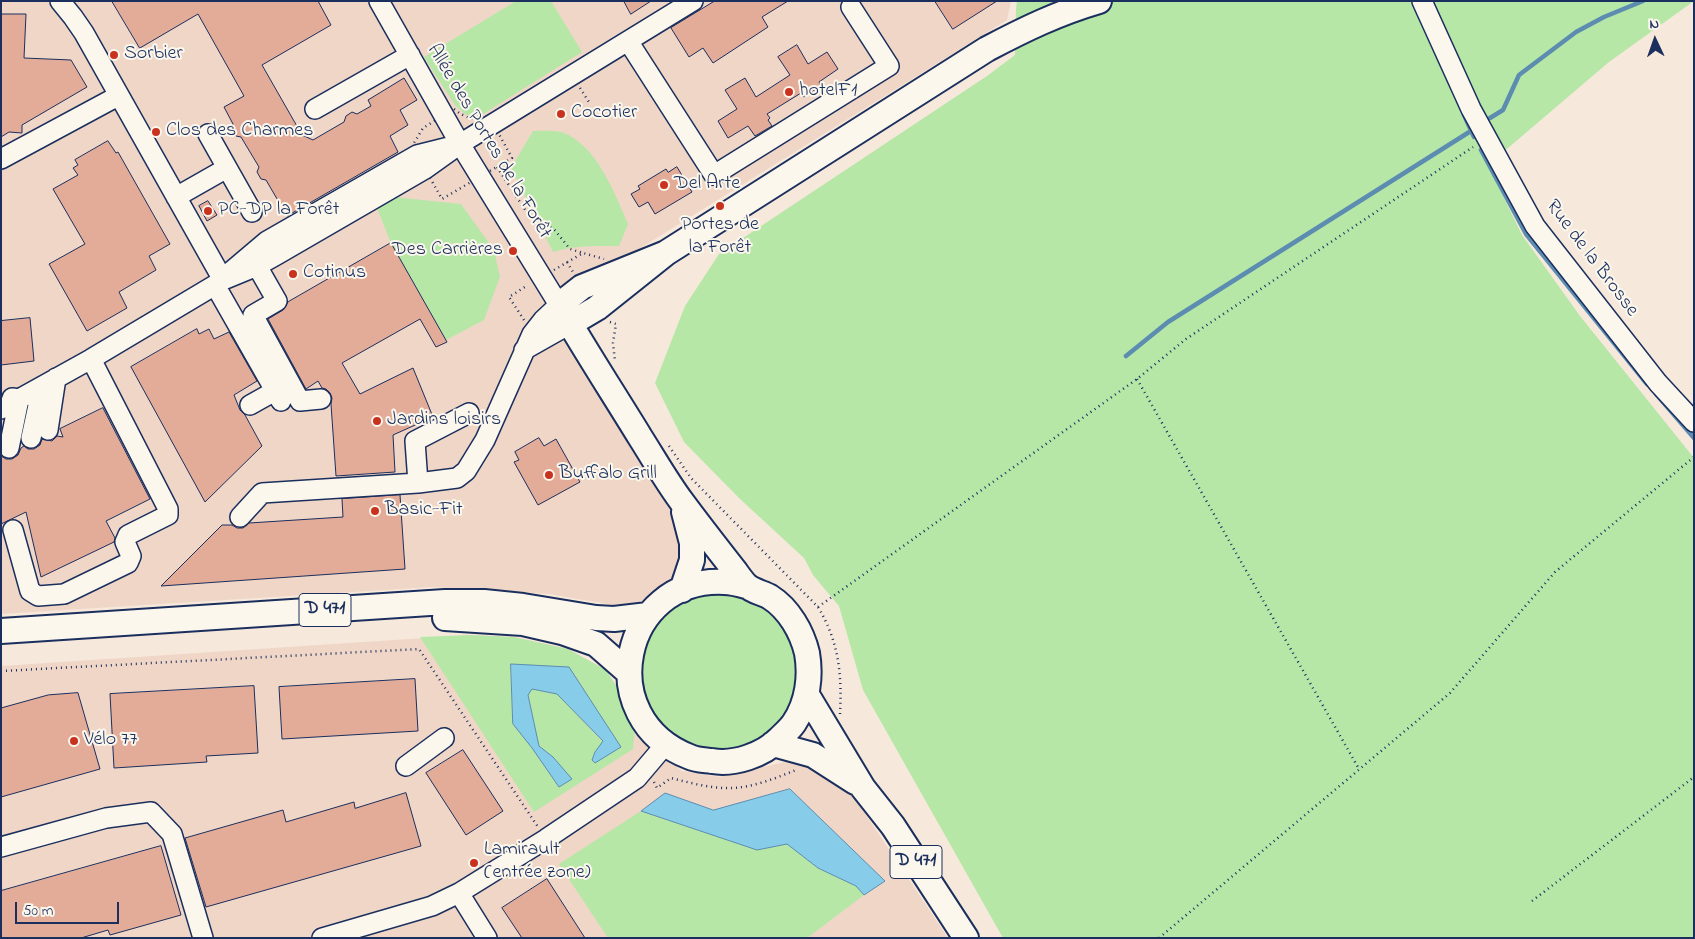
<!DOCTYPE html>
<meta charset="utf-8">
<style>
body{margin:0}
#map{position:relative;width:1695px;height:939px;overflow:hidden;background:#f6e8db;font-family:"Indie Flower",sans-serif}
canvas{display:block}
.frame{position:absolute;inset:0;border:2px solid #1b2f5e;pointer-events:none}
.north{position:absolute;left:1630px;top:15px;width:50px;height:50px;-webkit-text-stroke:4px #fbf7ec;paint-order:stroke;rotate:357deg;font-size:14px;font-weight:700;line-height:20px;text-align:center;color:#1b2f5e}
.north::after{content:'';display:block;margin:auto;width:18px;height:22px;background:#1b2f5e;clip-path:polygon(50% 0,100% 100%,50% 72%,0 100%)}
.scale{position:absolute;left:15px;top:902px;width:104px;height:22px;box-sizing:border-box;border:2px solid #1b2f5e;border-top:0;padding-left:6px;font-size:15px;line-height:18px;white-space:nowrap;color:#1b2f5e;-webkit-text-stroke:4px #fbf7ec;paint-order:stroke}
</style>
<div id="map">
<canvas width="1695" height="939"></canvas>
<div class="frame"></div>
<div class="north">N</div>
<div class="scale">50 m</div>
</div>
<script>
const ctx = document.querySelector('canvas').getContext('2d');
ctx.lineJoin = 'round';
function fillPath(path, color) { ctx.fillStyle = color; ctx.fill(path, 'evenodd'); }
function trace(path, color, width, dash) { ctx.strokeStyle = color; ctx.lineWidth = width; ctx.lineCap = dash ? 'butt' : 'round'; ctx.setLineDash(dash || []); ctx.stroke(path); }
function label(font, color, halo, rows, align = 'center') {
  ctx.font = font + ' "Indie Flower",sans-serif'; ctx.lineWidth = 4; ctx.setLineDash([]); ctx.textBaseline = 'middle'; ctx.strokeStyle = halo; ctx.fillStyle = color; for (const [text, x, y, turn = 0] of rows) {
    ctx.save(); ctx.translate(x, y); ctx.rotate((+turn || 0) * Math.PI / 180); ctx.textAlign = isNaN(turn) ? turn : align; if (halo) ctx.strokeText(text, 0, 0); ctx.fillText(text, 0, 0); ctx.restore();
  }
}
fillPath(new Path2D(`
 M1,1H1011L1007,20L549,305L671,498L689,541L679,581L639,602L613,605L549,594L433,587L1,614Z
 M470,635L514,637L568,649L606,670L660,754L682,771L719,777L785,762L817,764L836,778L858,803L948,938H1V666Z`), '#f0d6c7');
fillPath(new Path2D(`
 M516,1H551L582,52L480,116L466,115L455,105L424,57Z
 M1017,1H1694L1609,62L1488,165L1522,235L1580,316L1694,458V938H1003L863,690L839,606L813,575L804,558L739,498L684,442L655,383L685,306L719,254L987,76L1015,55L1016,9Z
 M533,131C542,131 556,130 564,133C597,146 615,194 628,224L619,246C597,246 575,245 553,252L511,168Z
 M394,197L461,204L494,250L500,277L484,320L446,340L391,243L377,208Z
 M641 671a80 80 0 1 1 160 0a80 80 0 1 1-160 0Z
 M470,635L514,637L568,649L606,670L622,695L635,727L633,749L534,812L420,637ZM511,664L569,668L620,748L592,759L595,752L603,742L557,694L532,689L528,695L539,746L553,757L571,779L559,787L532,748L513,724Z
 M641,811L757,850L787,844L818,868L856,886L864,895L807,938H608L559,864Z`), '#b6e7a7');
const water = new Path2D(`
 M511,664L569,667L621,747L595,763L592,760L595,752L603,741L557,694L532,689L528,695L539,746L553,757L572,779L559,787L532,748L513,724Z
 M790,789L885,881L864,895L856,886L818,868L787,844L757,850L641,811L665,793L713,810Z`);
fillPath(water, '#87cce8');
trace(water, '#5c8db1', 1);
trace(new Path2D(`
 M1464,115L1474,137
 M1490,118L1503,110L1519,75L1576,32L1604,17L1643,1
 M1481,150L1526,234L1647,384
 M1126,356L1168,322L1474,129
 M1656,394L1694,438`), '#5c8db1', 4.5);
const building = new Path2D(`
 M112,1H318L331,25L262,65L302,135L313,140L344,122L346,116L352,112L357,114L371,106L368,100L404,78L417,100L400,110L408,125L390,136L398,152L287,216L266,180L261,179L257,172L259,167L241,137L236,136L231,130L233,124L224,107L244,96L198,14L140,48Z
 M624,1H651L631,14Z
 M715,1H788L762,17L768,27L713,63L703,48L689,57L671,28Z
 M935,1H997L953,29Z
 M1,14H26L24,58L71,60L87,87L22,125V133L9,132L1,137Z
 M797,45L808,64L827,52L838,69L819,82L821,86L803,97L801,93L767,114L770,118L768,120L772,126L755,136L748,126L728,138L718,121L737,109L725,90L745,78L756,97L790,75L778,57Z
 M108,141L116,153L118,152L170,244L149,256L156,270L119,292L127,308L87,331L49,264L85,244L53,189L78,175L73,168L78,165L75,160Z
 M677,167L692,192L655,214L648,202L639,207L631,194L640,189L638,186L666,169L668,172Z
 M208,201L217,215L207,221L199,206Z
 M391,243L447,342L436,347L420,319L342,363L360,394L413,368L433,417L393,435L395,472L336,476L331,404L332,398L330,393L326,389L322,388L318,381L306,389L268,319L283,310L288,302Z
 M30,318L34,361L1,365V321Z
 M197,329L199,334L209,329L214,339L229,332L257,381L234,395L240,410L245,415L262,446L205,502L131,367Z
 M103,408L150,499L106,521L115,538L114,542L41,577L26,512L1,524V456L6,459H12L18,455L21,448L24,446L28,449H34L40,445L42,439L52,441L57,436L63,437L60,429Z
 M539,438L544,446L556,439L580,482L538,505L514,462L519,460L515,452Z
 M400,495L405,569L161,586L222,525H232L237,528H243L249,523L343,517L342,499Z
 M415,679L418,731L282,739L279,687Z
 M254,686L258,753L206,756L207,762L114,768L110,694Z
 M78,693L100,769L1,797V708L48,695Z
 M463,750L503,811L466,835L426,773Z
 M406,793L421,846L206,907L185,838L283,810L286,822L354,802L355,808Z
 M161,846L181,915L110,935L108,930L81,938H1V891Z
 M547,879L585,938H522L502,908Z`);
fillPath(building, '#e3ac99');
trace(building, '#1b2f5e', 1);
const minor = new Path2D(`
 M60,1L73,17L84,33L223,280
 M1422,1L1471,109L1535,226L1658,383L1694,422
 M628,41L714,175L889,66L851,7
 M315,109L410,55
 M208,134L252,212
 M1,159L118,96
 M176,197L227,168
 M257,266L277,301L253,315L300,401L321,399
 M223,280L257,266L275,256L425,169L460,144L693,1
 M215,285L281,401
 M524,350L570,324
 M250,405L275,391
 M1,409L91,359L215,285L267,241L417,155L449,147
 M48,430L56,378
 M31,438L42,387
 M9,448L19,399L12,398
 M418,483L415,441L469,413
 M240,517L262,493L418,483L457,478L466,471L485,440L532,334L543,320L559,305L460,144L379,1
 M13,530L30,591L38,596L64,594L128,563L131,556L125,542L128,535L168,515V509L91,359
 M406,766L444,738
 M1,847L106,818L151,812L172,834L203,938
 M459,893L487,938
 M322,938L432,906L459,893L546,839L637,778L665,745`);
const major = new Path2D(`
 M666,253L582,287L559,305C585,350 613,393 640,437C654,459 667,482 682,502C699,525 717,548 735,571C738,575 742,581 746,585C752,591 763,593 770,597C789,609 802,632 807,653C811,676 808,702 794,723C790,729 784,734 779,739C763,755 734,765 712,761C705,760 696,760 690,757C591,719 621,577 724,582C731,582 739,584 746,586
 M570,324L597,308L666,253L987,49C1025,29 1058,13 1099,1
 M682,590L692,560V543L684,512
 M445,618L523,623L562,632L596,644L628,672
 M1,631L445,602H484L523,606L596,618L614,619L648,615
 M807,695L863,788L893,826L966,938
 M773,744L813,755L855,782`);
trace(minor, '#1b2f5e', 22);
trace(major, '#1b2f5e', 28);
trace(new Path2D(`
 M580,88L589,102
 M454,109C465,118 474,121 489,116L512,158L442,199L417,155L414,143L423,128Z
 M497,167L535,225L553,228L570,249L583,253
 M567,262L573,272
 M554,270L583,253L604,259
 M524,320L509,297L528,285
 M610,322L616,324L613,343L615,361
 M1137,379L1359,769
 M669,446L691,478L818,607C839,642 842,674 840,714
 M818,607L1137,379L1186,339L1473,147
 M1,671L419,649L538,827
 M654,782L657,788L671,778C691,783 712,789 733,788C754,787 776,778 796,770
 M1532,901L1694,777
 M1159,938L1450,693L1555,572L1694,457`), '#1b2f5e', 2.5, [1, 4]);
trace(minor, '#fbf7ec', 19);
trace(major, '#fbf7ec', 24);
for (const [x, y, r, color] of [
 [114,55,5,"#c8321e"],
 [789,92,5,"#c8321e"],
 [561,114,5,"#c8321e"],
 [156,132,5,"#c8321e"],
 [664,185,5,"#c8321e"],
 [720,206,5,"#c8321e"],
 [208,211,5,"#c8321e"],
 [513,251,5,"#c8321e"],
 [293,274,5,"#c8321e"],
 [377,421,5,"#c8321e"],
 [549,475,5,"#c8321e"],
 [375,511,5,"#c8321e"],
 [74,741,5,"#c8321e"],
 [474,863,5,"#c8321e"]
]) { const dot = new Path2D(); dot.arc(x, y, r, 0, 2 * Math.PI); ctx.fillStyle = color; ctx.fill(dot); trace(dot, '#fbf7ec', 2); }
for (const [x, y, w] of [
 [325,610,52],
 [916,862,52]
]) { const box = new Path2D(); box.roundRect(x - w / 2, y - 16.5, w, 33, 4); ctx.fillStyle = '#fbf7ec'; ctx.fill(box); trace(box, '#1b2f5e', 1); }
label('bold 19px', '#1b2f5e', null, [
 ["D 471",325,610],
 ["D 471",916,862]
]);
label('20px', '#1b2f5e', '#fbf7ec', [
 ["Sorbier",124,55],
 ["hotelF1",799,92],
 ["Cocotier",571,114],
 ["Clos des Charmes",166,132],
 ["Del Arte",674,185],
 ["PC-DP la Forêt",218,211],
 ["Portes de",720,226,"center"],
 ["la Forêt",720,249,"center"],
 ["Des Carrières",503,251,"right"],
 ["Cotinus",303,274],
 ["Jardins loisirs",387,421],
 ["Buffalo Grill",559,475],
 ["Basic-Fit",385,511],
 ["Vélo 77",84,741],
 ["Lamirault",484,851],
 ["(entrée zone)",484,874]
], 'left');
label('20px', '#1b2f5e', '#fbf7ec', [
 ["Allée des Portes de la Forêt",488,142,59],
 ["Rue de la Brosse",1591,259,53]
]);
</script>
